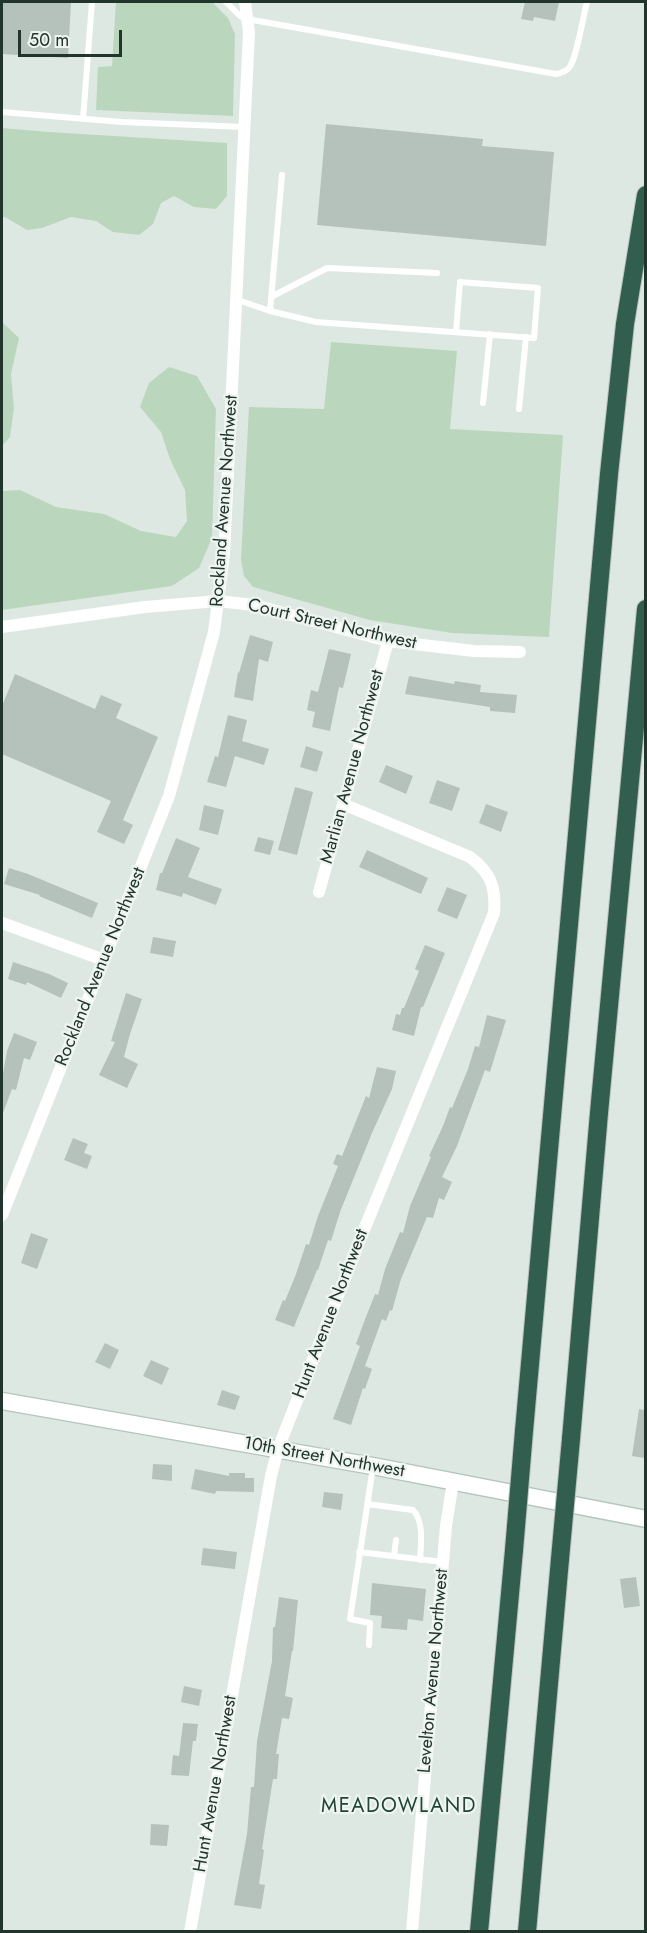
<!DOCTYPE html>
<style>
body{margin:0}
#map{position:relative;width:647px;height:1933px;overflow:hidden;background:#dee8e2;font-family:Jost,sans-serif}
canvas{display:block}
.frame{position:absolute;inset:0;border:3px solid #22352d;pointer-events:none}
.scale{position:absolute;left:18px;top:30px;width:104px;height:27px;box-sizing:border-box;border:3px solid #22352d;border-top:0;padding-left:8px;font-size:18px;line-height:21px;white-space:nowrap;color:#22352d;-webkit-text-stroke:4px #eef5f1;paint-order:stroke}
</style>
<div id="map">
<canvas width="647" height="1933"></canvas>
<div class="frame"></div>
<div class="scale">50 m</div>
</div>
<script>
const ctx = document.querySelector('canvas').getContext('2d');
ctx.lineJoin = 'round';
function fillPath(path, color) { ctx.fillStyle = color; ctx.fill(path, 'evenodd'); }
function trace(path, color, width, dash) { ctx.strokeStyle = color; ctx.lineWidth = width; ctx.lineCap = dash ? 'butt' : 'round'; ctx.setLineDash(dash || []); ctx.stroke(path); }
function label(font, color, halo, rows, align = 'center') {
  ctx.font = font + ' Jost,sans-serif'; ctx.lineWidth = 4.5; ctx.setLineDash([]); ctx.textBaseline = 'middle'; ctx.strokeStyle = halo; ctx.fillStyle = color; for (const [text, x, y, turn = 0] of rows) {
    ctx.save(); ctx.translate(x, y); ctx.rotate((+turn || 0) * Math.PI / 180); ctx.textAlign = isNaN(turn) ? turn : align; if (halo) ctx.strokeText(text, 0, 0); ctx.fillText(text, 0, 0); ctx.restore();
  }
}
fillPath(new Path2D(`
 M116,2H212L228,18L235,34L233,116L96,110L98,67L112,66Z
 M2,128L49,132L227,143V196L216,209L194,207L174,196L161,203L153,224L139,235L113,232L96,221L71,217L42,228L27,230L5,217H2Z
 M2,322L19,338L11,374L14,408L10,437L2,446Z
 M331,342L457,351L450,429L563,435L549,637L452,633L370,620L253,587L244,576L241,560L249,407L324,409Z
 M169,367L197,376L216,409L212,538L199,568L172,586L2,610V491L20,490L56,507L104,514L141,531L176,537L187,521L185,490L170,459L161,432L140,407L149,383Z`), '#bad7bd');
fillPath(new Path2D(`
 M2,2H71L68,58L2,54Z
 M525,2H559L555,21L534,17L533,21L521,19Z
 M326,124L483,139L482,146L554,152L546,246L317,225Z
 M250,635L273,642L268,662L259,659L253,701L234,697L238,672L239,673Z
 M329,649L351,654L343,688L339,687L330,731L312,727L315,712L307,710L311,690L318,692Z
 M15,674L95,709L101,695L122,704L116,718L158,737L123,820L133,825L124,844L97,832L111,801L2,754V706Z
 M409,676L454,684L455,681L481,685L480,692L517,695L515,713L490,711V707L405,694Z
 M228,715L247,720L242,741L269,749L264,765L235,756L226,787L207,782L215,756L218,757Z
 M306,746L323,752L317,772L300,767Z
 M386,765L413,776L406,794L379,782Z
 M437,780L460,788L452,811L429,803Z
 M295,787L313,792L297,855L278,850Z
 M486,804L508,812L501,832L479,823Z
 M204,805L224,810L218,835L199,830Z
 M258,837L274,841L270,855L254,851Z
 M176,838L200,848L188,877L222,889L216,905L183,893L182,897L156,890L160,873H162Z
 M367,850L428,878L421,894L359,867Z
 M9,868L28,874L98,903L92,918L39,896L40,895L4,884Z
 M447,887L467,895L457,919L437,911Z
 M153,937L176,941L173,957L150,953Z
 M425,945L445,953L423,1007H421L414,1036L392,1030L396,1014L400,1015L402,1008H404L419,971L415,969Z
 M13,962L49,974L68,983L61,998L27,982L26,985L8,979Z
 M126,993L142,999L130,1034L124,1057L138,1064L127,1088L99,1075L115,1042L111,1041Z
 M487,1015L506,1020L490,1072L485,1070L457,1146L442,1177L452,1182L444,1200L439,1198L433,1218L427,1217L401,1279L392,1311L390,1310L386,1321L382,1319L365,1366L372,1369L365,1389L363,1388L351,1425L333,1419L360,1346L356,1344L364,1322L375,1294L378,1295L385,1269L400,1232L403,1233L410,1206L431,1157L429,1156L443,1126L450,1107L452,1108L468,1069L475,1046L479,1047Z
 M14,1033L37,1042L30,1060L24,1058L16,1090L12,1089L3,1113H2V1079L7,1051Z
 M377,1067L396,1071L392,1089L372,1133L340,1212L331,1241L328,1240L318,1270H317L294,1327L275,1320L283,1300L285,1301L296,1274L306,1244L309,1245L318,1216L338,1166L333,1164L337,1154L342,1156L366,1096L369,1098Z
 M73,1138L88,1144L84,1153L92,1156L87,1169L64,1160Z
 M31,1233L48,1239L37,1269L21,1263Z
 M105,1343L119,1350L110,1369L95,1362Z
 M151,1360L169,1368L162,1385L143,1376Z
 M222,1390L240,1396L235,1410L217,1405Z
 M639,1409L645,1410V1458L632,1456Z
 M153,1464L172,1465V1481L152,1479Z
 M195,1469L229,1476V1473H245V1478H254V1492L216,1491L215,1494L191,1489Z
 M324,1492L343,1494L341,1510L322,1507Z
 M203,1548L237,1552L235,1569L201,1565Z
 M636,1577L640,1606L624,1608L620,1579Z
 M372,1583L426,1589L423,1621L408,1619L407,1630L381,1628L382,1616L370,1615Z
 M279,1597L298,1600L293,1651H292L285,1696L293,1698L289,1719L282,1718L276,1754H279L277,1779H273L262,1849L264,1850L259,1884L265,1885L261,1909L234,1905L247,1834L251,1787H254L257,1741L272,1661L273,1627H275Z
 M184,1686L202,1690L199,1706L181,1702Z
 M183,1723L198,1724L196,1741H193L189,1776L171,1775L173,1755L179,1756Z
 M151,1824L169,1825L167,1846L150,1845Z`), '#b4c2bb');
const secondary = new Path2D(`
 M2,1401L378,1467L646,1519`);
const motorway = new Path2D(`
 M524,1431L609,474L625,324L646,195
 M571,1439L599,1113L646,609
 M479,1932L514,1550
 M527,1932L560,1559`);
trace(secondary, '#b3c6bd', 19);
trace(motorway, '#bdc2c0', 20);
trace(new Path2D(`
 M226,2L240,16L247,19L556,74C561,73 565,72 569,68C577,58 583,16 587,2
 M2,112L122,122L244,127
 M83,119L92,2
 M271,297L327,268L437,273
 M238,300L270,311L316,322L534,338L538,288L460,282L456,332
 M270,311L282,175
 M483,403L490,334
 M519,409L526,337
 M367,1504L413,1510C424,1521 421,1544 420,1560
 M359,1552L443,1562
 M394,1556L396,1540
 M369,1645L370,1623L350,1619L373,1467`), '#fff', 6);
trace(new Path2D(`
 M2,627L145,607L218,601L254,605L388,641L474,651L520,652
 M319,892L388,641
 M2,923L104,960
 M2,1215L169,796L214,632L224,554L249,32L245,2
 M190,1932L271,1476L278,1449L359,1242L494,913C496,887 491,873 470,857L343,804
 M412,1932L446,1526L453,1482`), '#fff', 12);
trace(secondary, '#fff', 16);
trace(motorway, '#315e4f', 18);
const motorwayBridge = new Path2D(`
 M514,1550L524,1431
 M560,1559L571,1439`);
trace(motorwayBridge, '#bdc2c0', 20, []);
trace(motorwayBridge, '#315e4f', 18);
label('18px', '#22352d', '#eef5f1', [
 ["Rockland Avenue Northwest",225,501,-86],
 ["Court Street Northwest",332,625,13],
 ["Marlian Avenue Northwest",353,767,-75],
 ["Rockland Avenue Northwest",101,967,-68],
 ["Hunt Avenue Northwest",331,1314,-69],
 ["10th Street Northwest",324,1458,10],
 ["Levelton Avenue Northwest",434,1671,-85],
 ["Hunt Avenue Northwest",216,1784,-80]
]);
ctx.letterSpacing = '1.5px';
label('20px', '#214537', '#eef5f1', [
 ["MEADOWLAND",399,1807]
]);
ctx.letterSpacing = '0px';
</script>
